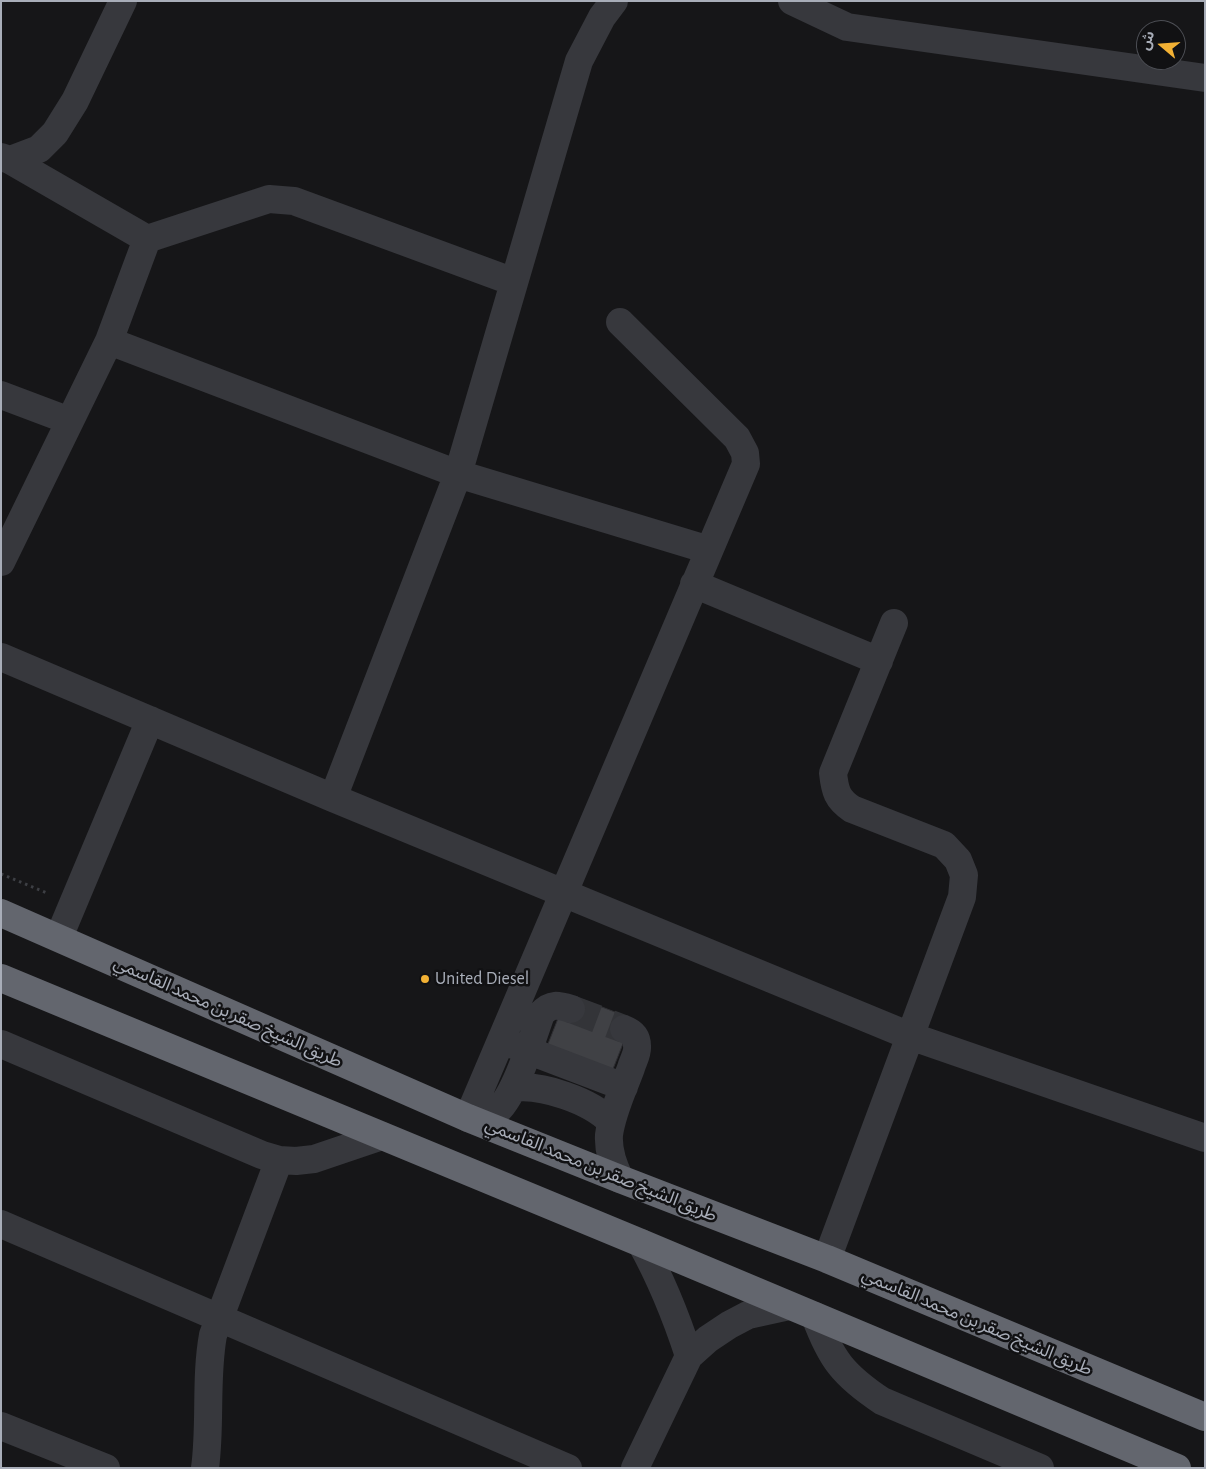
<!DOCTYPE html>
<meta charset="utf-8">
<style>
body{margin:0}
#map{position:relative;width:1206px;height:1469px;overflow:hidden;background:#161618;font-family:"Alegreya Sans","Noto Sans Arabic",sans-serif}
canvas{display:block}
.frame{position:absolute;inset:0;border:2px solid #a8adb8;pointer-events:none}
.north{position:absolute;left:1136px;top:20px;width:50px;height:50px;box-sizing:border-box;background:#111113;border:1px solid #4d4f55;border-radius:50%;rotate:288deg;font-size:14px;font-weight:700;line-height:20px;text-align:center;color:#a8adb8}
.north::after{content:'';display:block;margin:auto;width:18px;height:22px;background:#f2b134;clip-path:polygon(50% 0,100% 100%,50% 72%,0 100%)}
</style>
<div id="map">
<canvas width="1206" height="1469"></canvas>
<div class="frame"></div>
<div class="north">ش</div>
</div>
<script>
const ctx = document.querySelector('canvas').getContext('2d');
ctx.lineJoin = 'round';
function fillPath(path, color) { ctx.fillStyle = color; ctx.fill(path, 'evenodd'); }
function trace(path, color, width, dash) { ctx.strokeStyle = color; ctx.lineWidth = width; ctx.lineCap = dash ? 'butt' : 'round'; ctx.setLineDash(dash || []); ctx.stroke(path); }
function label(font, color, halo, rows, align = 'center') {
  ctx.font = font + ' "Alegreya Sans","Noto Sans Arabic",sans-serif'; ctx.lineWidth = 5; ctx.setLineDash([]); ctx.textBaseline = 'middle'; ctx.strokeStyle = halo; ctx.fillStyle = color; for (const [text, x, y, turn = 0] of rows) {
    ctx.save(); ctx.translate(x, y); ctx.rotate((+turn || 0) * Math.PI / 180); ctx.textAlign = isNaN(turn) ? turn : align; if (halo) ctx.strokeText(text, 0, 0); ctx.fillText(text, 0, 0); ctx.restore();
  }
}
const building = new Path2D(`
 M576,997L628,1017L624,1041L611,1074L546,1049L559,1016Z`);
fillPath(building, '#404145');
trace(building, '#303034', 1);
trace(new Path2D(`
 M571,1009L624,1029`), '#333438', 28, [28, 14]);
trace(new Path2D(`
 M1,874L47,893`), '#3d3f44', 3, [2.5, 4]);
trace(new Path2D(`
 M792,1L847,27L1205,78
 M1,157L10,160L147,239L269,199L294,201L514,282
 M10,160L39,149L55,133L75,101L123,1
 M109,341L458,474L709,550
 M1,395L70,421
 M1,562L109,341L147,239
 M694,584L879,661
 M1,657L333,798L910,1036L1205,1138
 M333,798L458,474L579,61L602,17L614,1
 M59,937L150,720
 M1,1044L262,1155L279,1160L296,1161L314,1159L382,1136
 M511,1044L624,1087
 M513,1088C542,1084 591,1101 611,1122
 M468,1118L746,464L745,453L737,438L620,322
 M478,1121C485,1118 492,1115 498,1110C516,1093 532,1039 541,1014C551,1003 558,1005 571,1009
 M620,1179C613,1165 608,1150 609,1135C612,1112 623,1090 631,1068C633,1061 638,1053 637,1046C637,1037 632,1032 624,1029
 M1,1224L568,1468
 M641,1243C661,1279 676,1316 689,1356
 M827,1259L962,897L964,875L958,860L944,845L852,809C837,799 835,791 833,773L894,623
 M815,1316C831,1359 843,1375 882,1401L1040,1468
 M1,1426L106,1468
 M205,1468C211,1424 205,1379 213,1335L279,1160
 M635,1468L689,1356L708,1339L729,1325L748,1315L789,1306`), '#37383d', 28);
trace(new Path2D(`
 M1,913L468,1118L620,1179L827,1259L1205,1417
 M1,978L641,1243L1177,1468`), '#63666e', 28);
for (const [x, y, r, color] of [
 [425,979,5,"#f2b134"]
]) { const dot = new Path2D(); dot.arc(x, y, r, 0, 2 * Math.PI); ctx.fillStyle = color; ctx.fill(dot); trace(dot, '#111113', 2); }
label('18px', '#a8adb8', '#111113', [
 ["United Diesel",435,979]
], 'left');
label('18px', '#a8adb8', '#111113', [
 ["طريق الشيخ صقر بن محمد القاسمي",228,1012,24],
 ["طريق الشيخ صقر بن محمد القاسمي",601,1170,22],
 ["طريق الشيخ صقر بن محمد القاسمي",977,1322,23]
]);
</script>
